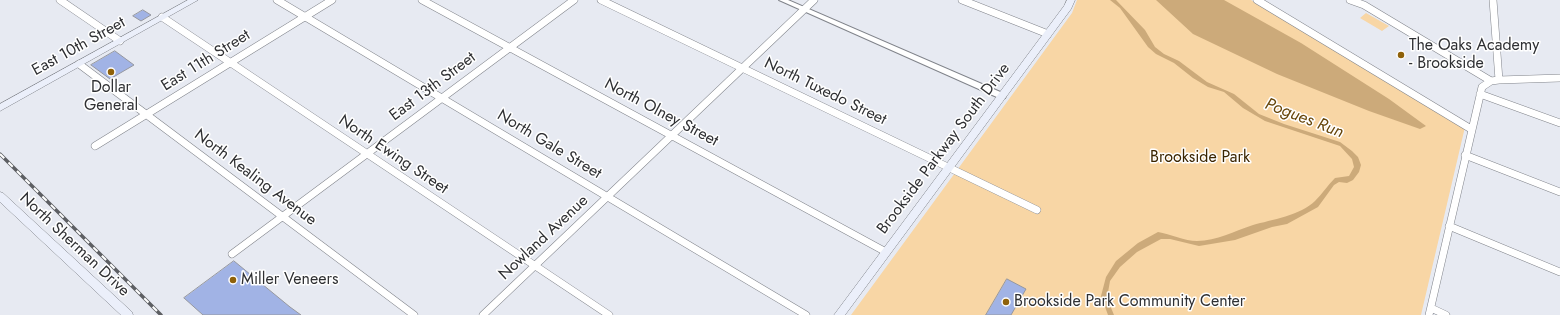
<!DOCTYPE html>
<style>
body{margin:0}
canvas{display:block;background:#e7eaf2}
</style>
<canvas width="1560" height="315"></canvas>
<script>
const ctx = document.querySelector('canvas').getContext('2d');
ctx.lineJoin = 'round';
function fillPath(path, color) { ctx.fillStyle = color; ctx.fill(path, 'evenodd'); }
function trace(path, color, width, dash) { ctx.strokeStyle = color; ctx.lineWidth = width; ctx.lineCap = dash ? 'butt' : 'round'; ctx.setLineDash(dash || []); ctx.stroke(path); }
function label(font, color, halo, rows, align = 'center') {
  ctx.font = font + ' Jost,sans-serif'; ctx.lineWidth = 3; ctx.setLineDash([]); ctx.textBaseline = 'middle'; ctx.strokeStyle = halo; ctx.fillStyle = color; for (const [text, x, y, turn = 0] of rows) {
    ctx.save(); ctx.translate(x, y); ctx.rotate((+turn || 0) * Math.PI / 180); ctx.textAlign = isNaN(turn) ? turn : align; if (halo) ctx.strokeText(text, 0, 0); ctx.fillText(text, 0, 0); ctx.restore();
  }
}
fillPath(new Path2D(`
 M1077,0H1251L1465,127L1421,315H851L1072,13Z
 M1366,13L1389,26L1382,31L1360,18Z`), '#f8d6a5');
fillPath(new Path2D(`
 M1110,0H1116L1145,30L1155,47L1164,54L1179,61L1207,82L1234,94L1259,114L1284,124L1340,142L1352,151L1358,157L1361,165L1359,172L1353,180L1347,183L1339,182L1334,185L1318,207L1287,224L1272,227L1235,240L1199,246L1170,239H1161L1137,252L1120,267L1110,281L1107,298L1114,315H1108L1101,296L1106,277L1116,261L1138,243L1158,232C1170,234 1185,241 1197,241C1217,241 1234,231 1253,225C1271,220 1301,215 1315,201C1322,194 1328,185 1335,178L1349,176L1354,167L1352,159L1340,146L1265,121L1243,108L1224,92L1208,87L1193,78L1174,63L1156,54L1148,47L1120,8Z
 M1156,0H1224L1301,43L1389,99L1426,126L1420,129L1369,111L1277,74L1193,34Z`), '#ccaa7a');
const building = new Path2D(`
 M143,10L151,15L141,21L133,16Z
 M115,51L134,65L110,79L91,65Z
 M234,261L290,307L301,315H203L184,298Z
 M1007,279L1026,289L1011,315H986Z`);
fillPath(building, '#a1b3e5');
trace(building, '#96989f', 1);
const minor = new Path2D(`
 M60,0L120,41
 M277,0L806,315
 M422,0L886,252
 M601,0L1037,210
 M962,0L1048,34
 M1257,0L1471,129
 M1350,0L1364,5L1491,81
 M1493,0L1499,80
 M162,17L609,315
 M79,64L414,315
 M1480,94L1560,123
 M95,146L332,0
 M1465,155L1560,192
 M1449,226L1560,272
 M232,254L574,0
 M1431,308L1446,315
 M483,315L814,0
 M1429,315L1482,87L1491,81L1499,80L1560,78`);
const tertiary = new Path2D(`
 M779,0H788L1005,94L1006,96L1005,98H999Z`);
const secondary = new Path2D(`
 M188,0H198L0,111V104Z
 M1067,0H1075L1071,9L845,315H834L1064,6Z
 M0,192L3,193L132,312L133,315H121L0,202Z`);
trace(minor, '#81848b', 8);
trace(tertiary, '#81848b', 2);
trace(secondary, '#81848b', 1);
trace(minor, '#fff', 7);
fillPath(tertiary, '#fff');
fillPath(secondary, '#ebeffa');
const rail = new Path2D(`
 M0,154L161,315`);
trace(rail, '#5d5f63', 3.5);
trace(rail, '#fff', 2, [6]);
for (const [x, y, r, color] of [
 [1401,55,4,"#8f6109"],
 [111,72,4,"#8f6109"],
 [233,280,4,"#8f6109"],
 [1006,302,4,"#8f6109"]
]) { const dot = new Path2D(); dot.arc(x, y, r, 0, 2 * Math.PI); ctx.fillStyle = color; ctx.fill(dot); trace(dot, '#fff', 1.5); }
label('16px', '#2f3033', '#fff', [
 ["The Oaks Academy",1409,46],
 ["- Brookside",1409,64],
 ["Dollar",111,88,"center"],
 ["General",111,106,"center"],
 ["Miller Veneers",241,280],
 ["Brookside Park Community Center",1014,302]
], 'left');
label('16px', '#2f3033', '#fff', [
 ["East 10th Street",79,47,-29],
 ["East 11th Street",206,61,-32],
 ["East 13th Street",433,87,-37],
 ["North Tuxedo Street",825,92,26],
 ["North Olney Street",661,113,28],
 ["North Gale Street",549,145,31],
 ["Brookside Parkway South Drive",944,149,-53],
 ["North Ewing Street",393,155,34],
 ["North Kealing Avenue",255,178,37],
 ["Nowland Avenue",544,238,-43],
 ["North Sherman Drive",74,245,43]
]);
label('16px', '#3b2500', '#fff', [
 ["Brookside Park",1200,158]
]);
label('italic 17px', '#67460a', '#fff', [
 ["Pogues Run",1304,119,21]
]);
</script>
